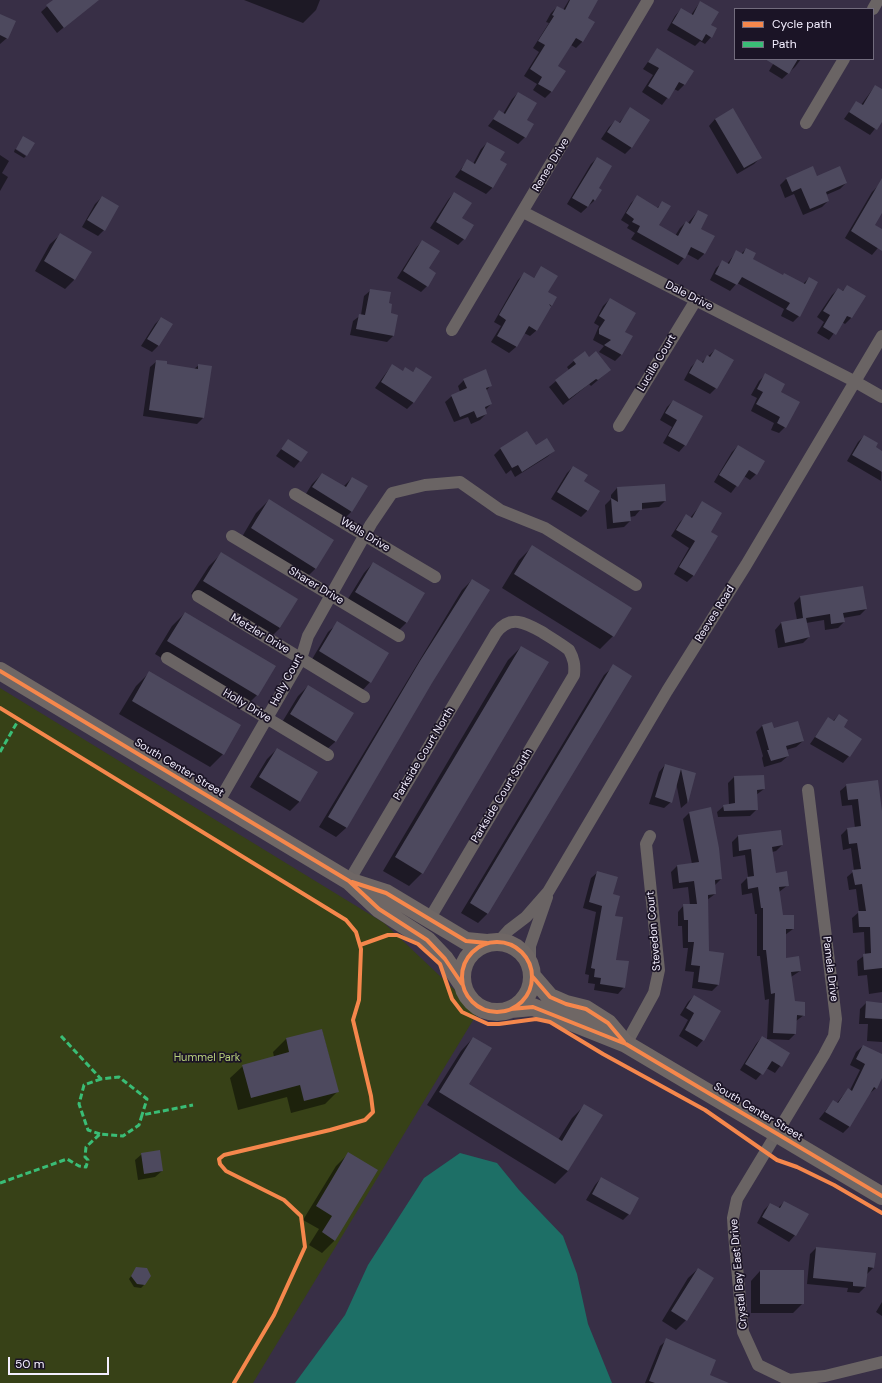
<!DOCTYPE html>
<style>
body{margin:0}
#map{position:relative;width:882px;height:1383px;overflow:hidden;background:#382f46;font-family:"DM Sans",sans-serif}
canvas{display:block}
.legend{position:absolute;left:734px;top:8px;width:140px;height:52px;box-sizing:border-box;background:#1b1426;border:1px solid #726c7d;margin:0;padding:5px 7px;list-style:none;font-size:12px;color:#f4efff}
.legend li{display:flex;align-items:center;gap:8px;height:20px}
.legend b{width:20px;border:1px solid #726c7d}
.scale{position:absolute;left:8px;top:1357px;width:101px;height:18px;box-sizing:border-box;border:2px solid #f4efff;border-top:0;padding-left:5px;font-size:12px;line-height:14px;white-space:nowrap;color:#f4efff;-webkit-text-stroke:3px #1b1426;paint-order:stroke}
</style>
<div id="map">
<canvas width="882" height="1383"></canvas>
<ul class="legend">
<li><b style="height:5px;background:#f5874c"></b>Cycle path</li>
<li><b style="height:5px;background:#3abd76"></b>Path</li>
</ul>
<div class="scale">50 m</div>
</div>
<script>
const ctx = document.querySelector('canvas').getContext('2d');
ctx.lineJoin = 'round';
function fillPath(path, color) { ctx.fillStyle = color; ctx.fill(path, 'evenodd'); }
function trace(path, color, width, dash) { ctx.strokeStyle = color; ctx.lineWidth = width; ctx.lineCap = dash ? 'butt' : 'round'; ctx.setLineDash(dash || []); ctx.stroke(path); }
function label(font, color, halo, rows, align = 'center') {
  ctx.font = font + ' "DM Sans",sans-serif'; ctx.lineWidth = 3.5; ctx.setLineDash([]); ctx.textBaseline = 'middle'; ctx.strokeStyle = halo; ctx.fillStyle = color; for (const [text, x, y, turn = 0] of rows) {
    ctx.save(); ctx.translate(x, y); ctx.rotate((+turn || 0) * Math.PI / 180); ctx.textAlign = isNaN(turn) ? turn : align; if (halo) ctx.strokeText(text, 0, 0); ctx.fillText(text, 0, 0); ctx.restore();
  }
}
fillPath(new Path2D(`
 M0,688L384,923L478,1012L253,1383H0Z`), '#374117');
fillPath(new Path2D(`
 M460,1153L497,1163L519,1190L563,1236L577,1274L588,1324L612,1383H295L345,1315L368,1265L424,1178Z`), '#1d6f66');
fillPath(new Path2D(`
 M54,0H89L92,4L57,33L41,12Z
 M244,0H320L316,10L303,23Z
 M569,0H597L586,18L582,42L576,48L571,45L557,67L551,92L545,98L533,90L537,84L524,76L539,52L533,48L549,23L546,22L551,13L557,7L563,10Z
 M700,2L711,37L705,44L700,41L695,46L667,30L675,16L681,9L691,15Z
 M0,15L7,38L0,44Z
 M657,49L692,71L684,85L678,91L674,89L662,105L642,92L653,75L643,69Z
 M776,59H801L795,67L782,79L769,71Z
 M875,86L882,90V120L870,135L844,119L856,102L861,105Z
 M518,93L526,121L532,124L525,137L518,144L488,126L499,112L503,114L512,99Z
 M631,109L632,147L625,154L601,139L609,127L615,121L619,123Z
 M715,119L760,158L754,164L737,174L709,126Z
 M487,143L499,161L505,164L492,188L486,194L455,177L467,161L473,164L481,149Z
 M15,149L26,156L24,158L14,152Z
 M0,155L9,161L2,173L8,177L0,191Z
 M597,158L598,188L595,200L581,213L567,204L591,164Z
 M812,168L817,177L846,183L840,189L826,195L828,201L822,207L803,215L794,194L785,198L780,185L786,179Z
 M878,186L882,188V211L874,225L882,231V243L872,255L845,238L872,192Z
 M454,193L464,239L458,245L430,228L448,200Z
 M102,197L104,230L98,236L82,227L95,204Z
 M637,197L656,209L663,202L658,226L675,236L680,228L686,222L688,223L698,211L704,254L698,260L687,254L678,265L631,239L635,233L627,228L629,225L621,220L631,203Z
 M60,235L74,280L65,289L35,271L50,244Z
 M422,241L428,269L427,286L421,292L397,278L416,248Z
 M746,249L752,259L783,276L803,284L809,278L799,316L793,322L781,316L784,309L737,283L730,291L710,280L716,268L723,262L727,264L736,252L741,254Z
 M541,268L551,305L537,330L530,336L524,333L516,347L509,353L491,342L501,326L494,322L518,280L524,274L533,279Z
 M848,286L851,318L845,324L842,322L829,340L817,333L824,322L817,317L832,295L838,289L842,291Z
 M371,290L388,304L393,336L387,342L350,335L353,321L361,315L364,296Z
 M610,299L624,332L631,337L621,355L615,361L599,352L604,346L593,340L599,326L594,323L603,306Z
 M161,318L171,324L158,346L152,352L141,346L155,324Z
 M715,350L716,388L710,394L684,380L691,367L697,361L701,363Z
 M584,352L589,358L610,370L591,386L589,384L563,405L549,387L569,370L567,367Z
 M157,361L166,365L194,369L199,365L203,418L197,424L143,416L150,367Z
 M392,365L403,372L412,373L416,368L430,377L413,403L407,409L375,388Z
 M765,375L779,392L785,427L779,433L771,430L774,423L751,411L757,398L751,395L759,381Z
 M464,380L491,385L486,391L491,404L485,410L486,414L480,420L471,424L468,417L454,422L445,402L452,396L460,392L458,386Z
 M673,401L701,417L685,445L679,452L663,443L672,427L660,420L667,407Z
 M527,432L535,446L554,451L547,457L515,477L511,470L506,474L494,455L500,449Z
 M864,436L874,448L882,452L881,481L847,461L858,442Z
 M288,440L307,452L294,468L276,456Z
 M738,446L756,474L750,480L744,476L731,493L714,482L732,452Z
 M573,467L583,482L599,492L587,511L581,517L551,499L567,473Z
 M322,474L343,487L352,478V511L342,521L304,497L312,484Z
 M664,485L665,501L659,507L641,509L635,516L630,517V521L624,527L607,529L605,505L611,499V495L617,488Z
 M269,500L316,568L303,581L239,542L256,513Z
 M703,502L709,532L717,537L693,576L687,582L674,574L689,548L671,536L680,522L686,516L690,518Z
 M532,547L613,636L600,649L502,588L519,560Z
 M222,553L297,599L280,628L267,641L191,594L209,566Z
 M373,563L424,594L406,623L397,632L346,602L364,573Z
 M472,580L431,682L346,828L336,837L319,827L462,590Z
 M800,597L866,609L860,615L843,618L844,622L838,628L825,630L824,620L806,623L809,637L803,643L778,648L775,630L781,623L797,620L794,603Z
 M185,613L257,695L244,708L155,654L172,626Z
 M338,623L370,682L361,692L311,661L328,632Z
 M521,647L422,873L409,886L383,871L508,660Z
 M614,666L488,913L478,923L461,913L604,675Z
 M149,673L239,726L223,754L210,767L119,714L136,686Z
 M308,686L352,713L335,742L325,751L281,724L298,696Z
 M839,715L849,756L843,763L810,744L828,718L833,721Z
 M762,726L773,730L803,741L796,747L786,750L788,756L781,762L764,767L762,758L763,756L756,732Z
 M277,749L300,801L290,811L250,787L267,759Z
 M665,765L695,774L687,803L681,808L676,782L671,802L664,808L649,804L659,772Z
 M763,776L764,789L756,795L757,809L750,816L718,817L717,812L724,806L729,805L728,783L734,777Z
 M847,785L882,817V992L869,994L867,975L858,976L857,961L865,955L864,932L853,933L852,918L859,912L856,889L849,890L847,877L854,871L851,848L843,850L841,835L847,829L855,828L852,805L842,806L840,791Z
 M690,812L721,879L714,886L715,894L707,900L708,952L723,954L718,985L712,991L692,988L694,972L685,971L688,948H683L682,926H678V912L684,905H690L688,887L673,889L671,872L677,866L692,864L683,819Z
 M738,836L782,845L776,851L772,852L775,874L788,885L779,892L782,916L793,929L785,935V959L800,971L791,977L794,1002L804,1015L796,1021L795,1034L789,1040L767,1039L769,999L765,1000L760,956H757V914H755L752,893L742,895L741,884L748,877L745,855L733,857L732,842Z
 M598,872L612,894L615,961L624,987L618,994L594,990L595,984L588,983L589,975L585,974L596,912L583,908L591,878Z
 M694,996L703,1040L697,1047L679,1036L688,1020L680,1015L688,1002Z
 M867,1002L882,1004V1042L867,1041L868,1024H859L860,1009Z
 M322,1030L338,1091L325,1104L291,1113L287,1097L238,1110L230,1078L243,1066L274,1057L273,1052L286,1039Z
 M762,1037L789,1054L775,1073L766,1068L756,1080L740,1070L756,1044Z
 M473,1038L468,1085L558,1140L572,1118L585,1105L568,1171L555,1184L427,1105L461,1051Z
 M863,1046L882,1055V1076L876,1088L869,1094L849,1127L843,1133L819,1119L833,1101L837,1103L848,1089L850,1090L860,1070L850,1065L856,1052Z
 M142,1154L162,1171L155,1177L138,1180L135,1160Z
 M348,1154L335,1240L322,1253L309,1245L319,1229L303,1220L336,1166Z
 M601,1178L629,1214L623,1220L586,1200L595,1185Z
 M784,1202L795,1235L789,1242L757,1223L764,1210L770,1204L778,1208Z
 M816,1248L874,1267L867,1274L866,1286L859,1293L847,1292L848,1288L807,1284L810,1254Z
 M137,1268L144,1285L141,1288L134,1287L129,1279Z
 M698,1269L686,1320L676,1330L662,1321L688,1278Z
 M760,1271L803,1303L793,1313H751V1281Z
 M882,1302V1316L876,1312Z
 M667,1340L709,1375L713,1383H645L660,1346Z`), '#0007');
fillPath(new Path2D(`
 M53,0H99L64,28L46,5Z
 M570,0H598L588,18L595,22L583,42L576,38L558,66L566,71L552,92L538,84L542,77L530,69L545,45L538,41L554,16L552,15L557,6L565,10Z
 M700,1L719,12L711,25L717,28L712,38L706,34L702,41L672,23L681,8L693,15Z
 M0,14L16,21L8,39L0,35Z
 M657,48L694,71L685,85L679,82L669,99L648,86L659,68L648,62Z
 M765,59H798L789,74Z
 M875,85L882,89V122L877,130L849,112L856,101L863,105Z
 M518,92L537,103L527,120L534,124L526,138L493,119L499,110L505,114Z
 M630,107L650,120L632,148L607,132L615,120L620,123Z
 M733,108L762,158L744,168L715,119Z
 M23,136L35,143L27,156L16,149Z
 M487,142L505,152L500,160L507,164L493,188L461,170L467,159L475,164Z
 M597,157L612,166L599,188L602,190L595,201L593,199L588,207L572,198Z
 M813,166L817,176L840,166L847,183L826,192L829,201L810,209L801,188L792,192L786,178Z
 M882,178V213L875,225L882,229V251L851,231Z
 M454,192L472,203L462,218L474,225L465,240L436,222Z
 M637,195L658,208L662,201L671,206L659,225L678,236L686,221L690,224L698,210L708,215L701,229L715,236L705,254L691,247L685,259L637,232L640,226L632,222L634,219L626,213Z
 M102,196L119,206L105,231L87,220Z
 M60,233L92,252L75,280L44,261Z
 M422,240L440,251L429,268L436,273L428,287L403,271Z
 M746,248L756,253L753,259L783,275L784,273L805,284L809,277L818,282L800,317L786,309L790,303L742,277L737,285L715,274L722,260L729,264L736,250L743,254Z
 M541,266L558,276L548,292L557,297L552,306L549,304L551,307L537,331L529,326L517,347L497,336L506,320L499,315L524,272L534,278Z
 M847,285L866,296L852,318L847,316L836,335L823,327L830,315L823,311L838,288L843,291Z
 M370,289L391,292L389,303L392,304L391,313L398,315L394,336L356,329L359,314L365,315Z
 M610,298L636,313L625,332L633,336L622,355L604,345L611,340L599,334V329L605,320L599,316Z
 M161,317L173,324L159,346L147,339Z
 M715,349L734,360L717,389L689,373L697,359L703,363L707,355L710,357Z
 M585,351L589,357L596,351L611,370L598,380L596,379L569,399L555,380L576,364L573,360Z
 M156,360L167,361V364L198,369V364L212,366L204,418L149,410Z
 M392,364L403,371L405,367L413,372L416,367L432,377L414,403L381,382Z
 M486,369L492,386L486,388L492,404L485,407L487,414L477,418L474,411L460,417L451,395L467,388L463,379Z
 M765,373L785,384L781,392L800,402L786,428L777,423L780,417L756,404L763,392L757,389Z
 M673,400L703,416L686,446L668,436L677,420L665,413Z
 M527,431L536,445L547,438L555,451L522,472L518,465L512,468L500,448Z
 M864,435L878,443L876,447L882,451V472L852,455Z
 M288,439L308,452L301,462L281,449Z
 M738,445L765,461L757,475L749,470L738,487L719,475Z
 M573,466L588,475L584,481L600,491L588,511L557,492Z
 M322,473L346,487L352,477L368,486L352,512L312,487Z
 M665,484L666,501L642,503V510L630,511L631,521L613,523L611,498L618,502L617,487Z
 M269,499L334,540L316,569L251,528Z
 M702,501L722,513L711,532L718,536L694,576L679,567L695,541L676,530L686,514L692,518Z
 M532,545L632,608L614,637L514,574Z
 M221,552L298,599L280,628L203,581Z
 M373,562L425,593L407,623L355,592Z
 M472,579L490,590L432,683L347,828L328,817L420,661Z
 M863,586L867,609L843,613L845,622L831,624L830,614L806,618L810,637L785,643L781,622L803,618L800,596Z
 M185,612L276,666L258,696L167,641Z
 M337,621L389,653L371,683L319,651Z
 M521,646L549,662L423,874L395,857Z
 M613,664L632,676L488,914L470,903Z
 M149,671L241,725L224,755L132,701Z
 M308,685L354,713L336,742L290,714Z
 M839,714L848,720L844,727L862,739L850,757L815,737L828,717L834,721Z
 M798,721L804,741L786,746L789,756L771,761L767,750H769L762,725L772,722L774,728Z
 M277,748L318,772L300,802L259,777Z
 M665,764L696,773L688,803L681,769L672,803L655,797Z
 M764,775L765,789L757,790L758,810L724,811L723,805L735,803L734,776Z
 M878,780L882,811V968L864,970L863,954L871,953L870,927H859L858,911H866L862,884L855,885L852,870L861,869L857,843L849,844L847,828L861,826L858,799L848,800L846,784Z
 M711,807L719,848L722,879L715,880L716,894L708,895L709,951L724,953L719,985L698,982L700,966L691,965L694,942H688V920H684L683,904H697L694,881L679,883L677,865L699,862L689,812Z
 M781,830L783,845L772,847L776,873L787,871L789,886L779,887L783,915H794V929H786V958L799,956L801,971L791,972L795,1001L805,1002V1016L797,1015L796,1034L773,1033L775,993L771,994L766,950H763V908H761L758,887L748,889L747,877L754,876L751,849L739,851L738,835Z
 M597,871L618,877L613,894L620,896L615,916L623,917L616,960L629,961L625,988L600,984L601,978L594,977L595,969L591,968L602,906L589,902Z
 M694,995L721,1011L704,1041L685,1030L694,1013L686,1008Z
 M866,1001L882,1003V1019L865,1018Z
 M322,1029L339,1092L304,1101L300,1085L251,1098L242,1065L289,1052L286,1038Z
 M762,1036L790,1053L782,1067L772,1061L763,1075L745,1064Z
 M473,1037L492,1048L469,1084L562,1141L584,1104L603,1115L568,1171L439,1092Z
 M863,1045L882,1054V1078L877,1089L874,1087L850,1127L825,1112L833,1100L838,1103L848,1088L852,1091L865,1064L856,1059Z
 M160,1150L163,1171L144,1174L141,1153Z
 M348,1152L378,1170L335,1241L322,1232L332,1216L316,1206Z
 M601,1177L639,1198L630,1215L592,1194Z
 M784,1201L809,1214L796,1236L762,1217L770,1203L780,1208Z
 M816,1247L876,1253L874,1268L868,1267L866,1287L853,1286V1282L813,1278Z
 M136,1267L147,1268L151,1276L145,1285L137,1284L131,1276Z
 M698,1268L714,1278L687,1321L671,1311Z
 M760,1270H804V1304H760Z
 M666,1338L716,1360L710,1375L729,1383H655L649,1381Z`), '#4d495e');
trace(new Path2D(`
 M873,9L878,0
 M806,123L844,59
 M523,212L854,381L882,397
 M452,330L648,0
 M619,426L696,300
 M295,494L435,577
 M232,536L399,636
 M198,596L364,697
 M167,658L328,755
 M808,790L836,1019L834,1036L824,1055L737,1199L733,1218L734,1234L743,1332L758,1365L789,1380L825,1376L882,1362
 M218,803L301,659L308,636L371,524L392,493L425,485L460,482L500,510L545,528L636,585
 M349,881L496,633C510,614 526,623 542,632C551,638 560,643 569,650C574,659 575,665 574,675L430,918
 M499,941L509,930L526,917L548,892L667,691L746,565L882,336
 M530,965V946L547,897
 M626,1044L654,993L659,970L646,844L650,836`), '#6a6464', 12);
trace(new Path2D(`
 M0,671L349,881L379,909L427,940L445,959L462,984
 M355,883L386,893L466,941L487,943
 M462 977a35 35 0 1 1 70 0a35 35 0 1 1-70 0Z
 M532,976L550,997L566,1004L586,1009L608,1023L624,1042
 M511,1009L533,1007L626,1044L882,1196`), '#6f6765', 18);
trace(new Path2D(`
 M0,752L19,719
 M61,1036L101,1079L119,1077L147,1099L142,1115
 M100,1134L88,1130L79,1104L84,1085L101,1079
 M0,1183L67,1159L79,1166L86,1167L88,1160L85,1157L86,1147L100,1134L123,1136L139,1125L142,1115L193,1105`), '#3abd76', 3, [6, 3]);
trace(new Path2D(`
 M0,671L349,881L379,909L427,940L445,959L462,984
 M0,708L346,920L356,932L361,949L359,1000L353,1020L371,1096L373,1112L365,1120L330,1130L224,1155L219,1159L220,1164L226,1171L284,1200L301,1216L305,1247L274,1315L234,1383
 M352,882L386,893L466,941L487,943
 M462 977a35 35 0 1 1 70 0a35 35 0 1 1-70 0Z
 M360,945L388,935H397L418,944L440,964L452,999L462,1012L488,1024H499L536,1019L550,1022L603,1054L705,1110L777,1160L797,1167L834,1185L882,1213
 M532,976L550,997L566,1004L586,1009L608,1023L624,1042
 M511,1009L533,1007L626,1044L882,1196`), '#f5874c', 4);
label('11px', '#f4efff', '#1b1426', [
 ["Renee Drive",551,165,-59],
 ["Dale Drive",689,296,27],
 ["Lucille Court",657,363,-59],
 ["Wells Drive",365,535,31],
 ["Sharer Drive",316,586,31],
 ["Reeves Road",715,614,-58],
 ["Metzler Drive",260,634,31],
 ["Holly Court",287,680,-62],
 ["Holly Drive",247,706,31],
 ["Parkside Court North",424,754,-59],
 ["South Center Street",179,768,31],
 ["Parkside Court South",502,796,-59],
 ["Stevedon Court",654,931,-95],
 ["Pamela Drive",830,969,83],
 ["South Center Street",758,1112,31],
 ["Crystal Bay East Drive",739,1274,-95]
]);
label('11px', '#b7cf7a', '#1b1426', [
 ["Hummel Park",207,1058]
]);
</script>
